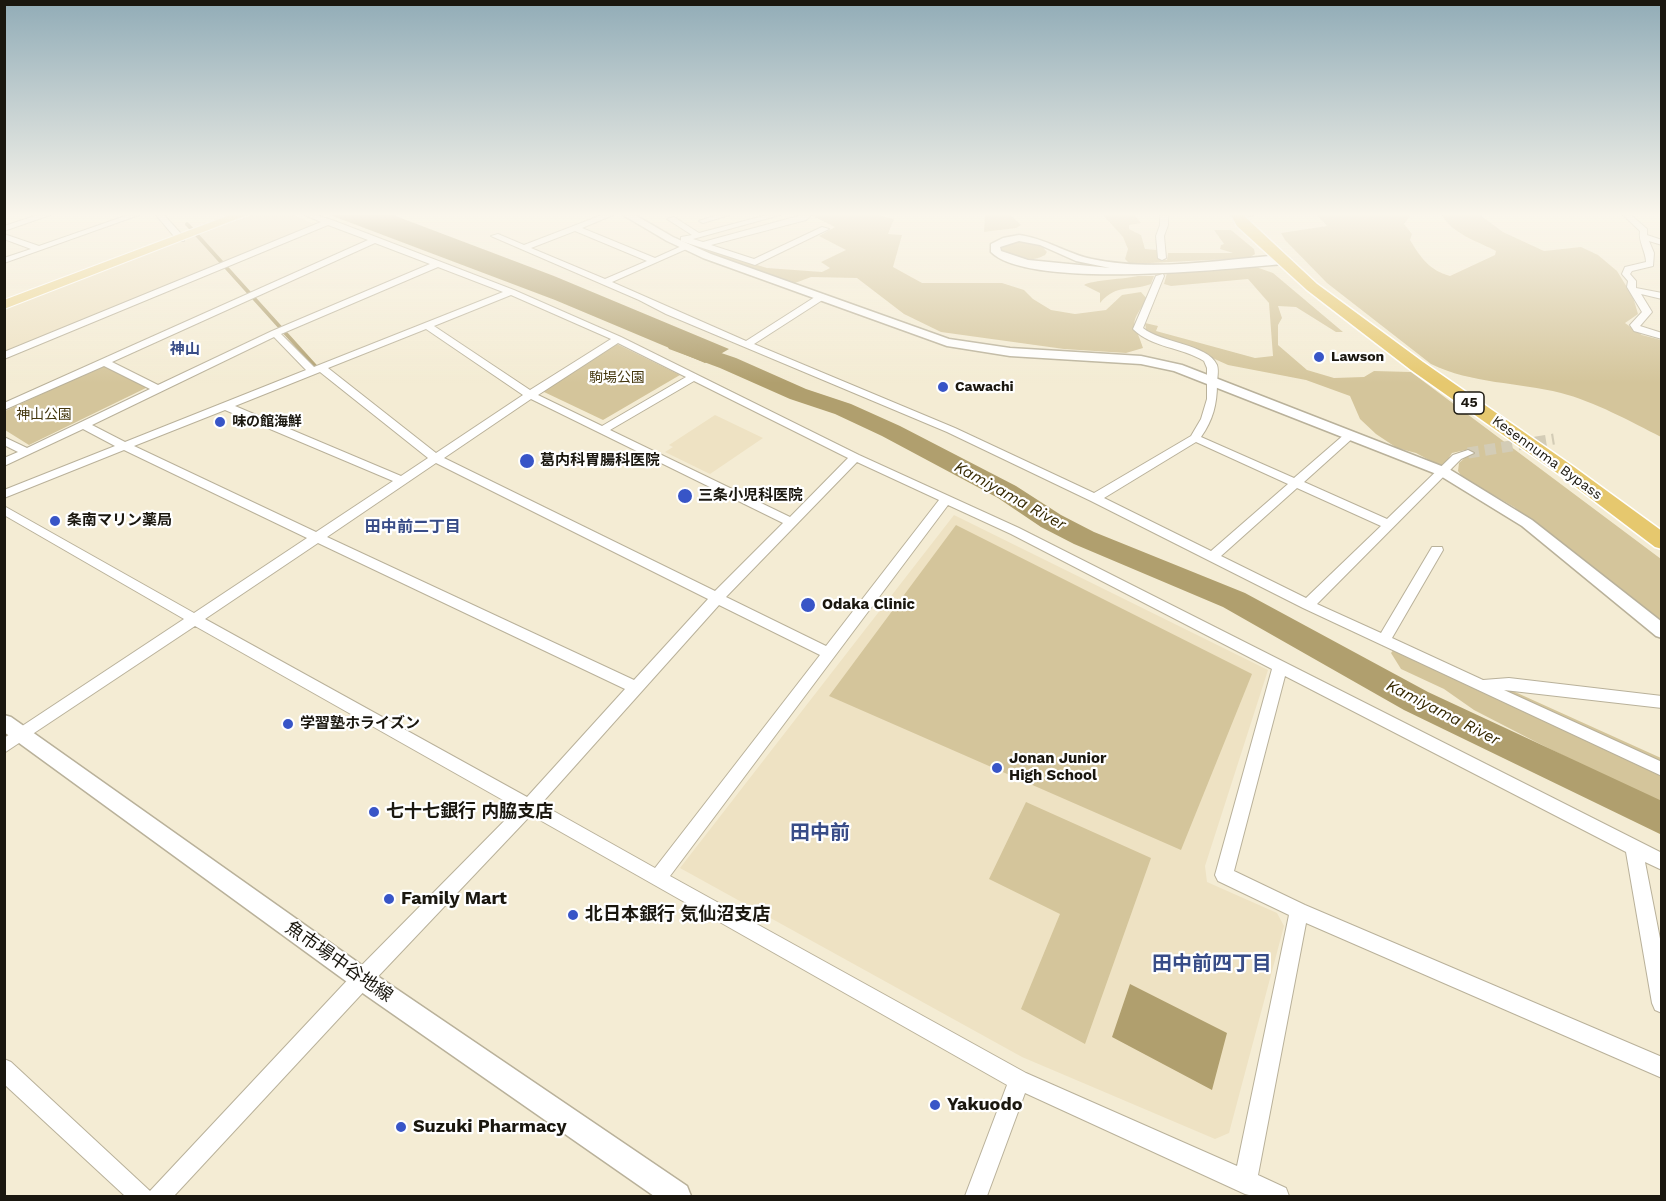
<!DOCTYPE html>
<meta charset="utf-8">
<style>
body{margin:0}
#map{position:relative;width:1666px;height:1201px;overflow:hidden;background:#f4ecd4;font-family:"Work Sans",sans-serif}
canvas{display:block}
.frame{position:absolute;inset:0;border:6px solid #1a170f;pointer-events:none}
</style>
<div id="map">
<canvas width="1666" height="1201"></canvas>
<div class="frame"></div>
</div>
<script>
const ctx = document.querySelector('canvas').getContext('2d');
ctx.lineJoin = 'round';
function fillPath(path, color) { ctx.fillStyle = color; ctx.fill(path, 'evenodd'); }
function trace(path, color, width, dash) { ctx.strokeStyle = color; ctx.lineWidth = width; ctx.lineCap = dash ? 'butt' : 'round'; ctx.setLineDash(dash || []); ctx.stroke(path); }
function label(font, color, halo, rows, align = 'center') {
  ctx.font = font + ' "Work Sans","Noto Sans JP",sans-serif'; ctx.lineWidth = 4.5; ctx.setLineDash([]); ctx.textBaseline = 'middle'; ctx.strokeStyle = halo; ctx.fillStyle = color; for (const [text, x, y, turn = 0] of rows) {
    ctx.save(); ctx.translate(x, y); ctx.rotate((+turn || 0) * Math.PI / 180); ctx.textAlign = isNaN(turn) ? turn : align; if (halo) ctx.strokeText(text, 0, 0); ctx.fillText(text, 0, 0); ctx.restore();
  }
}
fillPath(new Path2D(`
 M252,215H293L317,225L5,354V304Z
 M715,415L763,438L710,474L665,452L673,447L669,445Z
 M954,515L1268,670L1205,866L1207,882L1277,913L1284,926L1229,1133L1215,1139L1022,1057L680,868Z`), '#eee2c3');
fillPath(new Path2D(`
 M811,215H878L894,219L888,234L902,235L893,267L922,283H1002L1024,290L1033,299L1051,310L1075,314L1106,310L1122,295L1141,292L1147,299C1128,328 1134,319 1143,348L1126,353L1064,349L941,332L904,314L857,278L811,277L795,283L725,259L685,243L767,268L822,272L830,268L821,262L846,250L819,236L835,227Z
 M985,215H1010L1021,225L1016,228L984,232Z
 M1103,215H1134L1141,223L1129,225V229L1141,235L1145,249L1157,250V258L1167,260L1168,253H1233L1220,249L1221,245L1224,244L1214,230H1231L1254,249L1255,254L1249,258L1130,264L1125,259L1128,249L1123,237Z
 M1317,215H1408L1410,216L1404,224L1412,234L1410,240C1421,258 1429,270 1450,276L1495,255L1496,251C1479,242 1451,233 1442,215H1480L1503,232L1544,251L1581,247L1598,255L1617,271L1633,297L1638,314L1625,323L1642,335L1661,340V437C1632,422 1593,401 1561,393C1518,382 1472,384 1431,364L1327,283L1285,240L1281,233L1327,226Z
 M1021,241L1041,245L1047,252L1045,255C1032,263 1012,260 1001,250L1004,244Z
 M1256,267L1273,273L1343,332H1336L1296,307L1278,306L1282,318L1278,325V345L1307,370L1334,378L1364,377L1374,371L1411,372L1661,559V626L1514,507L1462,477L1458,471L1459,463L1467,456L1476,454L1470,449L1452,453L1447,461V465L1442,467L1416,453L1397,448L1376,434L1360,419L1350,396L1306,380L1228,365L1190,348L1165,342L1146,330L1145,323L1158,326L1156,331L1255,358L1273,356L1269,303L1248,279L1171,286L1164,284L1167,273Z
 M1138,276H1154L1151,284C1130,292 1117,283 1100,303V293L1084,285C1092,280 1125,279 1138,276Z
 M617,344L680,375L603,420L542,391Z
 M104,365L148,387L29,445L5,430V411Z
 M956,525L1252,674L1181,850L829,696Z
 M1395,648L1661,773V804L1534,741L1474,710L1444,689L1401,669L1391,653Z
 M1504,687L1661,758V766L1501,691Z
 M1026,802L1151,858L1085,1044L1021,1009L1060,914L989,879Z`), '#d4c59b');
fillPath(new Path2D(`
 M330,215H393L554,276L729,349L705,363L555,300Z
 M1130,984L1227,1033L1212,1090L1112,1037Z`), '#b09f6e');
trace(new Path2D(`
 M187,224L316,367`), '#b09f6e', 4);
fillPath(new Path2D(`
 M677,338L736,358L806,389L851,404L900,426L1016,486L1061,515L1094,532L1245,593L1428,692L1662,801V835L1404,710L1223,607L1074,544L1041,527L998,498L882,436L835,414L790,399L720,368L669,349L666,344L669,339Z`), '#b09f6e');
trace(new Path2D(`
 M1468,453L1554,439`), '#d3ccb6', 11, [11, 6]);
const minor = new Path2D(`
 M38,215H50L4,231V226Z
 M128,215H139L4,263V258L31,249L4,239V234L39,246Z
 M156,215H164L184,237V241H178Z
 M305,215H316L332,220L514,290L621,337L859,455L1019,528L1662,853V870L1645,862L1662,949V1013L1655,1010L1652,1003L1626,852L1285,676L1234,871L1305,905L1662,1057V1078L1306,923L1258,1175L1286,1188L1289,1196H1253L1245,1194L1025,1093L987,1196H965L1007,1085L531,815L369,986L174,1196H125L4,1084V1059L11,1062L150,1191L355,972L517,808L195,626L4,753V738L184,619L4,515V506L194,613L307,538L124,450L4,498V490L115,446L83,429L4,466V458L18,452L4,445V437L27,448L150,389L104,366L4,410V403L368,240L328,225L4,359V352L321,222ZM375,243L430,264L272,331L158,385L112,362ZM438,267L503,292L314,367L281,334ZM511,295L611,339L530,390L434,326ZM426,329L523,395L436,453L328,368ZM274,337L306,370L125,442L92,425ZM618,343L686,377L602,426L538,395ZM320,372L428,458L401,476L235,406ZM694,381L848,458L790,517L610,430ZM531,399L783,523L715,591L444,458ZM225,410L393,481L316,532L134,446ZM857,462L939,500L826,646L726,597ZM436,463L708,599L634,680L327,537ZM948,505L1011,534L1272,669L1215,875L1218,881L1289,915L1237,1166L1026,1073L670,876ZM318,543L625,689L527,797L205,619ZM719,605L820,655L655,868L541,804Z
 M602,215H613L582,228L655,258L684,245L691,247L612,282L746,341L818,295H824V299L754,344L955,428L1094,493L1191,436L1201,419L1207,399V368L1204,361C1182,347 1152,348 1133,329L1156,276L1163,274L1164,276L1143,328C1161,343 1208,344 1217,365C1219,371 1217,378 1217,384C1217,404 1213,420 1201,437L1294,478L1346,433H1354V437L1304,482L1387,519L1453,455L1468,450L1474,453L1461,459L1317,604L1381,633L1432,547H1442L1443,550L1392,638L1483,680L1509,678L1662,696V708L1504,690L1662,762V776L1303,608L1091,501L947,432L666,314L639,300L491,236L498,234L524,245ZM575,231L647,261L605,279L531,248ZM1196,442L1288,484L1211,551L1104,498ZM1297,488L1381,526L1306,598L1221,556Z
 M716,215H729L703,223L699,221Z
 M767,215H780L693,239L703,242L802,215H811L806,220L711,245L754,259L822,227L829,229L755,265L681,241V237L692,235L667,219L674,217L699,233Z
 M1160,215H1168V225L1164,236L1166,258L1162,260L1158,258L1156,236L1160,225Z
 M1238,215H1253L1239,219L1235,217Z
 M1623,215H1631L1647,229V235L1662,240V245L1649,241L1654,253L1653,266L1632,271L1630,274L1636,281V288L1662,293V299L1641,294L1652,312L1640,326L1662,333V339L1634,331L1630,325L1642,312L1627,287L1628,281L1622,274L1625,267L1646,262C1646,252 1638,241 1640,231Z`);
const tertiary = new Path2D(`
 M623,215H635L673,237L711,254L949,339L1010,348L1141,356L1182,365L1449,469L1532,520L1662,622V638L1656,636L1522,526L1439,475L1174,371L1141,364L1010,356L947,346L703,258L667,241Z
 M1019,235C1045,238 1067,254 1092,259C1153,272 1219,260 1280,255L1288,261L1283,264C1227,269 1029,290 991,252V244L1003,238ZM1019,241L1040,245L1076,261L1110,268L1028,260L1001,251L1000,247Z
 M4,715L11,717L370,971L687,1186L691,1196H654L354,987L4,732Z`);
const primary = new Path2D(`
 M230,215H247L4,309V300Z`);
const trunk = new Path2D(`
 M1231,215H1243L1317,284L1423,362L1574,467L1662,531V549L1655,547L1560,475L1411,370L1307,290L1237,226Z`);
trace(minor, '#b9b19a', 2);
trace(tertiary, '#b9b19a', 3);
trace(primary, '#fff', 2);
trace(trunk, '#fff', 3);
fillPath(minor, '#fff');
fillPath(tertiary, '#fff');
fillPath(primary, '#ecd692');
fillPath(trunk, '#e6c86e');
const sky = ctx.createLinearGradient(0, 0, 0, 383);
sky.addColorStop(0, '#91acb7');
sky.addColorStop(0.56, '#faf6ec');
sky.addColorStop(1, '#faf6ec00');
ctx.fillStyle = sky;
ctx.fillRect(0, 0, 1666, 383);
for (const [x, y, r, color] of [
 [1319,357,6,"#3855c7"],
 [943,387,6,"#3855c7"],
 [220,422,6,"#3855c7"],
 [527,461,8,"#3855c7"],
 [685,496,8,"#3855c7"],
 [55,521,6,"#3855c7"],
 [808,605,8,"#3855c7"],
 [288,724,6,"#3855c7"],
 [997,768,6,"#3855c7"],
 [374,812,6,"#3855c7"],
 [389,899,6,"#3855c7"],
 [573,915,6,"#3855c7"],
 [935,1105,6,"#3855c7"],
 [401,1127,6,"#3855c7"]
]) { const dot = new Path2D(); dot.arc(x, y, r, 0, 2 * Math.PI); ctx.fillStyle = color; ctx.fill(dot); trace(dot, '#fff', 2); }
label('bold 14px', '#1a170f', '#fff', [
 ["Lawson",1331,357],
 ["Cawachi",955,387],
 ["味の館海鮮",232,422]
], 'left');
label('14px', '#45380f', '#fff', [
 ["駒場公園",617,378],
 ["神山公園",44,415]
]);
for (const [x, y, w] of [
 [1469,403,30]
]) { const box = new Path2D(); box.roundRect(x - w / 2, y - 11, w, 22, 4.5); ctx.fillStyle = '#fff'; ctx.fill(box); trace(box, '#1a170f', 1.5); }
label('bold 14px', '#1a170f', null, [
 ["45",1469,403]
]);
label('14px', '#1a170f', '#fff', [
 ["Kesennuma Bypass",1547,458,36]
]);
label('bold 15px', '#384c87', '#fff', [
 ["神山",185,350]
]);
label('bold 15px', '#1a170f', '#fff', [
 ["葛内科胃腸科医院",540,461],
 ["三条小児科医院",698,496],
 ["条南マリン薬局",67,521],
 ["Odaka Clinic",822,605],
 ["学習塾ホライズン",300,724],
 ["Jonan Junior",1009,759],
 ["High School",1009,776]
], 'left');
label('italic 16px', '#352800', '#fff', [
 ["Kamiyama River",1010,496,29],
 ["Kamiyama River",1443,713,27]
]);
label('bold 16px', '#384c87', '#fff', [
 ["田中前二丁目",413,527]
]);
label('bold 18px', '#1a170f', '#fff', [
 ["七十七銀行 内脇支店",386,812],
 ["Family Mart",401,899],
 ["北日本銀行 気仙沼支店",585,915],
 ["Yakuodo",947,1105],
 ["Suzuki Pharmacy",413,1127]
], 'left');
label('18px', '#1a170f', '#fff', [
 ["魚市場中谷地線",339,962,35]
]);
label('bold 20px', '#384c87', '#fff', [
 ["田中前",820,833],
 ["田中前四丁目",1212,964]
]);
</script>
